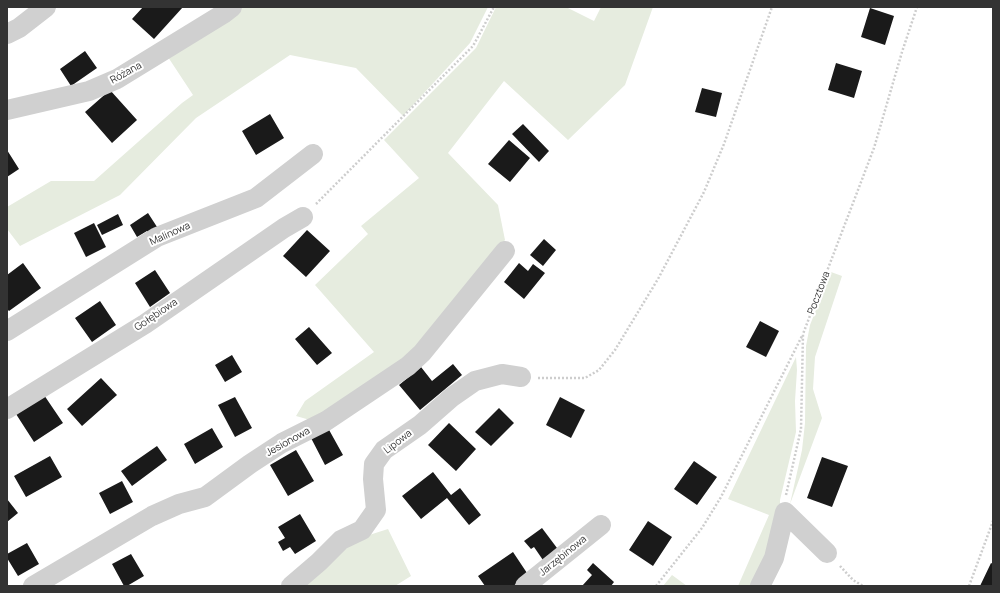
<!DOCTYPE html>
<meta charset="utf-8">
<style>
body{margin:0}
#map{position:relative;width:1000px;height:593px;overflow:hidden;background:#fff;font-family:Manrope,sans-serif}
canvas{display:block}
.frame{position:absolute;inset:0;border:8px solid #333;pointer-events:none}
</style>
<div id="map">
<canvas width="1000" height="593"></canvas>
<div class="frame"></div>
</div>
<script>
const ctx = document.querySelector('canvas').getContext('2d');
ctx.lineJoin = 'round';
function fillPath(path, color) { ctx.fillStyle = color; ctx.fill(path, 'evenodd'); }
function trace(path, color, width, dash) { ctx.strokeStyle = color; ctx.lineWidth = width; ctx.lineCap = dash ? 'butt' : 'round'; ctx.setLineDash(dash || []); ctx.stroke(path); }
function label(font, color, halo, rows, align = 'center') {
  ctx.font = font + ' Manrope,sans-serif'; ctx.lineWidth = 4; ctx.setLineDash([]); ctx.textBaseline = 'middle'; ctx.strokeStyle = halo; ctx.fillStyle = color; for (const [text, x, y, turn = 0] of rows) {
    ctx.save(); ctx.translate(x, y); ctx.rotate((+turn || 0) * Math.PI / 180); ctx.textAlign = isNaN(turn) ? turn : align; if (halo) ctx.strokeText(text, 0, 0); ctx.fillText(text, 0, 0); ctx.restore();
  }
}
fillPath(new Path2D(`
 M239,7H488L470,43L403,116L356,68L290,55L196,118L120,195L20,246L7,229V207L51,181H94L182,103L193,95L166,54Z
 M496,7H566L594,21L601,7H653L625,85L568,140L504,81L448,153L498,205L505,240L418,353L317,422L296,416L305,401L374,352L315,285L368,234L361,226L419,178L384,140L476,48Z
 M831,272L842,276L815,357L813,389L822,418L790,504L802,450L805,423L806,346L810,325Z
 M796,357L797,370L795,401L796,432L780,500V517L755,586H738L769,515L728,499Z
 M388,529L411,576L395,586H297L341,544Z
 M672,575L687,586H663Z`), '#e6ecdf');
fillPath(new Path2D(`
 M143,7H183L154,39L132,19Z
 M870,8L894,16L885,45L861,37Z
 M85,51L97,68L71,86L60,69Z
 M836,63L862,71L854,98L828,90Z
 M702,88L722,93L716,117L695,112Z
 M110,90L137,120L112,143L85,112Z
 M270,114L284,138L256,155L242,131Z
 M523,124L549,151L539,162L512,134Z
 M509,140L530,158L510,182L488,164Z
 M7,150L19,169L7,177Z
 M148,213L159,230L151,236L147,231L137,237L130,225Z
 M118,214L123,225L102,235L97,225Z
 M94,223L106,247L86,257L74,233Z
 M307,230L330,251L306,277L283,256Z
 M544,239L556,250L543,266L530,255Z
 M23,263L41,288L9,311L7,309V275Z
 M519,263L528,271L533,264L545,273L524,299L504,282Z
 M155,270L170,293L150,307L135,283Z
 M100,301L116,325L92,342L75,318Z
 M760,321L779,331L766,357L746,347Z
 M309,327L332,353L317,365L295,339Z
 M232,355L242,372L225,382L215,365Z
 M453,364L462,375L420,410L399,385L421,367L432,381Z
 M101,378L117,395L82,426L67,409Z
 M44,395L63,423L34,442L16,414Z
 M235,397L252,428L235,437L218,405Z
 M560,397L585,410L571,438L546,425Z
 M499,408L514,423L491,446L475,432Z
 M449,423L476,449L456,471L428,445Z
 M212,428L223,447L195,464L184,444Z
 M328,428L343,455L325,465L311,438Z
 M157,446L167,460L132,486L121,471Z
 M296,450L314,481L288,496L270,465Z
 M50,456L62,477L26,497L14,476Z
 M822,457L848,466L832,507L807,498Z
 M694,461L717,477L697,505L674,489Z
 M433,472L451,495L460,488L481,515L469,525L447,498L421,519L402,496Z
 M122,481L133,502L110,514L99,493Z
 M7,499L18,513L7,522Z
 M300,514L316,541L295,554L290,547L283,551L278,542L285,538L278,527Z
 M648,521L672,537L653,566L629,550Z
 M542,528L560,552L545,563L534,547L531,549L524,541Z
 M27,543L39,564L18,576L7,558V554Z
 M513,552L529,576L513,586H485L478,576Z
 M131,554L144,576L127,586H124L112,564Z
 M593,563L614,582L611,586H582L592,575L587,570Z
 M991,563L993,564V586H980Z`), '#1a1a1a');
trace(new Path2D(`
 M316,204L473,46L494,7
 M538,378H585L599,370L615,350L658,279L704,192L724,144L772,7
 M786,495L801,429L803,334L874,148L902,52L917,7
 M840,566L853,580L863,586
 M656,586L702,528L721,497L802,336
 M969,586L993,521`), '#cdcdcd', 2.5, [2, 2]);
trace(new Path2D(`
 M7,34L19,28L46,7
 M7,110L89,91L117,79L223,14L232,7
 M7,331L157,237L256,198L313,154
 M7,409L145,324L284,228L303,217
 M33,586L152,516L179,504L205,497L250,464L282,443L326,421L408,366L422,353L505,251
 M291,586L319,562L341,540L362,530L376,510L373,479L374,464L384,450L420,425L452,397L475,381L502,374L521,377
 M525,586L601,525
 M760,586L774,558L785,512L827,553`), '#d0d0d0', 20);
label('10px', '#333', '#fff', [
 ["Różana",126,73,-29],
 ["Malinowa",170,234,-24],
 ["Pocztowa",819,293,-69],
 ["Gołębiowa",156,315,-34],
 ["Jesionowa",288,442,-29],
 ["Lipowa",398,442,-38],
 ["Jarzębinowa",563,556,-39]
]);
</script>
